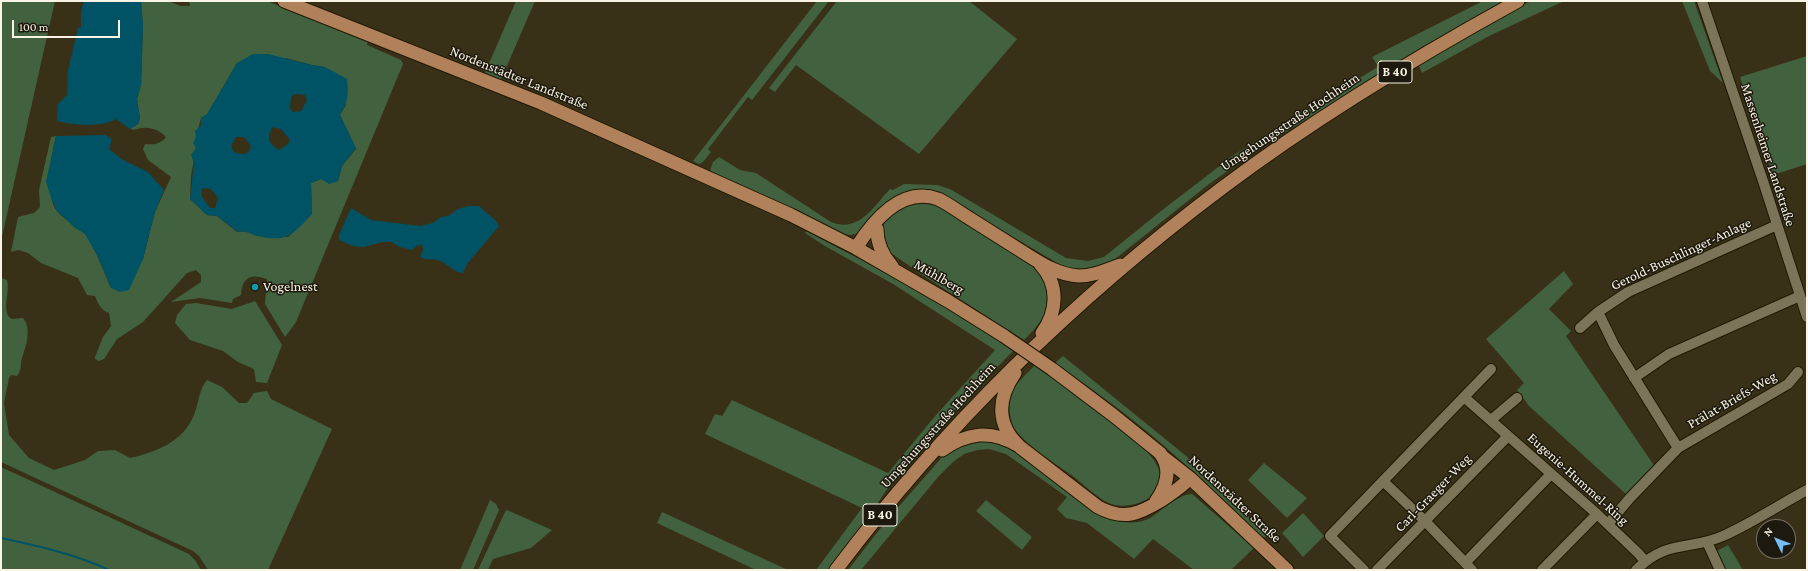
<!DOCTYPE html>
<meta charset="utf-8">
<style>
body{margin:0}
#map{position:relative;width:1808px;height:571px;overflow:hidden;background:#393117;font-family:"Crimson Pro",serif}
canvas{display:block}
.frame{position:absolute;inset:0;border:2px solid #f9f4e4;pointer-events:none}
.north{position:absolute;left:1756px;top:519px;width:40px;height:40px;box-sizing:border-box;background:#1d190e;border:1px solid #757164;border-radius:50%;rotate:313deg;font-size:11px;font-weight:700;line-height:16px;text-align:center;color:#f9f4e4}
.north::after{content:'';display:block;margin:auto;width:14px;height:18px;background:#74c0f6;clip-path:polygon(50% 0,100% 100%,50% 72%,0 100%)}
.scale{position:absolute;left:12px;top:20px;width:108px;height:18px;box-sizing:border-box;border:2px solid #f9f4e4;border-top:0;padding-left:5px;font-size:12px;line-height:14px;white-space:nowrap;color:#f9f4e4;-webkit-text-stroke:3px #1d190e;paint-order:stroke}
</style>
<div id="map">
<canvas width="1808" height="571"></canvas>
<div class="frame"></div>
<div class="north">N</div>
<div class="scale">100 m</div>
</div>
<script>
const ctx = document.querySelector('canvas').getContext('2d');
ctx.lineJoin = 'round';
function fillPath(path, color) { ctx.fillStyle = color; ctx.fill(path, 'evenodd'); }
function trace(path, color, width, dash) { ctx.strokeStyle = color; ctx.lineWidth = width; ctx.lineCap = dash ? 'butt' : 'round'; ctx.setLineDash(dash || []); ctx.stroke(path); }
function label(font, color, halo, rows, align = 'center') {
  ctx.font = font + ' "Crimson Pro",serif'; ctx.lineWidth = 3; ctx.setLineDash([]); ctx.textBaseline = 'middle'; ctx.strokeStyle = halo; ctx.fillStyle = color; for (const [text, x, y, turn = 0] of rows) {
    ctx.save(); ctx.translate(x, y); ctx.rotate((+turn || 0) * Math.PI / 180); ctx.textAlign = isNaN(turn) ? turn : align; if (halo) ctx.strokeText(text, 0, 0); ctx.fillText(text, 0, 0); ctx.restore();
  }
}
fillPath(new Path2D(`
 M1,1H55L1,241Z
 M141,1H168L181,6H190L189,1H267L368,41L367,45L401,60L403,64L296,322L285,337L265,304L267,279C251,273 242,277 241,295L233,299L232,303L200,298L171,302L201,282V275L196,270L187,273L143,322L117,339L104,359L99,361L95,359V357L103,337L111,326L109,313C101,310 98,304 95,296L87,295L78,278L41,263L28,253L18,250L11,252L18,217L34,213L40,207L39,190L51,137L56,136C51,154 45,196 57,211C64,220 81,229 86,235C97,251 103,271 111,288L143,259L155,212L171,177L148,160L143,149L145,144C155,145 160,144 166,137C161,131 151,127 143,128C138,128 135,131 130,129L138,124L140,118L137,99L141,85L143,25ZM286,58L312,65L325,67L346,105L340,115L356,149L342,166L338,181L329,183L321,179L311,183L312,214L288,237L257,236L247,231L237,232L217,216L207,215L190,199L191,176L196,148V137L201,118L207,115L237,63Z
 M516,1H535L500,82L484,75Z
 M817,1H829L752,100L748,97L708,149L711,152L703,162L699,164L693,161Z
 M837,1H969L1017,39L919,154L796,65L775,92L769,88Z
 M1483,1H1503L1269,142L1209,184L1115,259C1096,269 1083,272 1062,266L951,200L928,191L916,190L900,194L889,201L856,234L849,235L837,232L719,176L710,170L713,162L719,157L740,170L756,173L831,222C859,233 873,207 890,189L893,190L904,184L937,185L950,189L1066,258L1088,261L1104,257L1161,211L1234,155L1376,68L1378,66L1372,57Z
 M1531,1H1564L1489,36L1422,73L1419,66L1487,24Z
 M1682,1H1694L1723,83L1710,71Z
 M1807,56V164L1773,175L1740,77Z
 M917,203C925,203 933,204 941,208C962,218 983,233 1003,246C1014,253 1027,259 1036,269C1043,276 1048,286 1048,296C1049,315 1036,328 1024,340L924,276L891,253L882,244C882,240 881,233 882,228C888,214 903,207 917,203Z
 M806,231C877,268 948,305 1014,350L960,405L893,480L870,515L828,570H816L862,508L705,434L715,414L722,416L732,400L888,473L936,415L995,350L893,284L825,246L805,233Z
 M1564,271L1573,284L1549,309L1571,331L1566,336L1655,467L1627,495L1529,406L1517,390L1524,383L1486,339Z
 M2,278L7,280C10,292 3,304 8,316L12,319L23,318C32,329 26,346 22,358C20,365 22,370 17,376L11,375L9,378L4,403L9,435L29,458L54,470L85,460L98,451L115,450L130,458C160,451 187,440 196,409C199,399 200,388 207,380L222,387L239,403H247L254,393L267,391L271,399L332,429L268,570H208L199,556L193,551L1,462Z
 M255,301L282,345L267,383L256,382L254,369L238,362L223,351L190,340L175,323L177,315L186,304L196,303L232,309Z
 M1063,356L1185,455L1263,531L1266,537L1261,538C1234,512 1208,485 1180,460C1141,424 1098,393 1055,363Z
 M1035,365C1065,385 1150,439 1160,472C1168,496 1133,509 1115,505C1100,502 1083,483 1070,474C1057,465 1019,440 1013,426C1009,416 1008,402 1012,393C1016,382 1028,373 1035,365Z
 M975,439L988,440L1011,449L1095,512C1110,520 1131,527 1148,519C1155,516 1161,509 1168,505C1177,499 1182,495 1192,494L1254,548L1231,570H1194L1153,539L1134,559L1087,523L1066,518L1057,509L1067,497L1006,454L989,449L978,450L964,454L953,462L938,477L861,570H848L887,520L944,455Z
 M1264,463L1307,498L1287,518L1248,480Z
 M1,467L189,554L195,560L201,570H1Z
 M490,500L496,504L499,510L473,570H460Z
 M986,500L1032,537L1022,550L976,511Z
 M507,510L552,530L531,548L493,559L488,570H478L505,512Z
 M662,512L788,570H756L657,523Z
 M1303,513L1324,536L1303,557L1282,533Z
 M1728,545L1743,570H1724L1715,552Z`), '#42613e');
fillPath(new Path2D(`
 M84,1H141L143,25L141,85L137,99L140,118L138,124L130,129L116,119C101,128 73,125 57,121L58,104L67,95L68,70L78,28L81,27V11Z
 M253,54H268L312,65L325,67L347,79C349,94 348,102 340,115L356,148L342,166L338,181L329,184L321,179L311,183L312,214C293,234 288,243 258,236C248,234 250,231 238,232L217,216L207,215L190,199L194,163L191,155L196,148L193,143L196,137L195,131L201,125V118L207,114L237,63ZM294,94L305,95L307,100L301,111L293,112L290,108L291,98ZM272,127L281,129L290,140L288,144L279,150C268,142 267,140 272,127ZM236,137H244L251,146C249,156 241,155 234,152L231,146ZM204,188L211,189L218,198L215,208H210L202,197L201,190Z
 M105,135L112,139L109,149L123,160L148,172L164,190L155,212L143,259L129,290L120,292L111,288L98,257L85,234L74,227L57,211L52,200L46,182L56,136Z
 M468,206H479C486,213 495,218 499,226L467,264L463,273C452,272 448,263 438,260C431,258 428,261 420,257L423,250L422,245H417L412,250L400,247L391,242H382L364,247L353,246L339,240V235L351,208L371,220L420,226L433,223L441,217L448,216L458,209Z`), '#005365');
trace(new Path2D(`
 M1,538C38,546 75,554 109,570`), '#005365', 2);
const minor = new Path2D(`
 M1702,1L1763,181L1807,317
 M1598,312L1614,345L1678,448
 M1580,328L1598,312L1628,292L1777,225
 M1634,378L1669,354L1800,296
 M1464,397L1597,514L1638,553L1645,561
 M1491,420L1517,398
 M1608,524L1629,499L1678,448L1788,384L1798,372
 M1707,542L1720,570
 M1466,562L1551,474
 M1364,570L1330,536L1383,481
 M1377,570L1508,436
 M1472,570L1425,521L1383,481L1491,369
 M1542,570L1597,514
 M1636,570C1667,539 1689,551 1723,536C1752,523 1779,505 1807,490`);
const major = new Path2D(`
 M284,1L541,103L791,215L856,248L948,301L1004,336
 M877,229C877,244 882,255 892,266
 M856,248C873,221 902,186 938,199C949,204 959,212 969,218C988,230 1007,242 1026,254C1042,264 1059,275 1079,276C1094,276 1106,270 1120,265
 M1040,264C1059,284 1058,311 1042,333
 M1052,369L1113,415L1160,453C1172,469 1167,486 1156,501
 M1015,373C997,399 996,425 1020,447L1098,507C1124,521 1139,514 1162,500C1172,493 1182,487 1190,478
 M942,450C967,433 990,429 1017,445
 M1162,456L1190,478L1287,570
 M836,570C945,425 1077,297 1222,188C1315,118 1416,57 1518,1`);
trace(minor, '#201901', 12);
trace(major, '#201901', 15);
trace(minor, '#7c7458', 10);
trace(major, '#b0815b', 13);
const majorBridge = new Path2D(`
 M1004,336L1052,369`);
trace(majorBridge, '#201901', 15, []);
trace(majorBridge, '#b0815b', 13);
for (const [x, y, r, color] of [
 [255,287,4,"#0f9aa8"]
]) { const dot = new Path2D(); dot.arc(x, y, r, 0, 2 * Math.PI); ctx.fillStyle = color; ctx.fill(dot); trace(dot, '#1d190e', 1.5); }
for (const [x, y, w] of [
 [1395,72,34],
 [880,515,34]
]) { const box = new Path2D(); box.roundRect(x - w / 2, y - 11, w, 22, 3); ctx.fillStyle = '#1d190e'; ctx.fill(box); trace(box, '#f9f4e4', 1); }
label('bold 13px', '#f9f4e4', null, [
 ["B 40",1395,72],
 ["B 40",880,515]
]);
label('14px', '#f9f4e4', '#1d190e', [
 ["Nordenstädter Landstraße",519,78,22],
 ["Umgehungsstraße Hochheim",1290,122,-34],
 ["Massenheimer Landstraße",1768,155,72],
 ["Gerold-Buschlinger-Anlage",1681,254,-25],
 ["Mühlberg",939,277,30],
 ["Prälat-Briefs-Weg",1732,400,-30],
 ["Umgehungsstraße Hochheim",938,425,-48],
 ["Eugenie-Hummel-Ring",1578,479,42],
 ["Carl-Graeger-Weg",1433,493,-46],
 ["Nordenstädter Straße",1235,499,43]
]);
label('14px', '#f9f4e4', '#1d190e', [
 ["Vogelnest",263,287]
], 'left');
</script>
